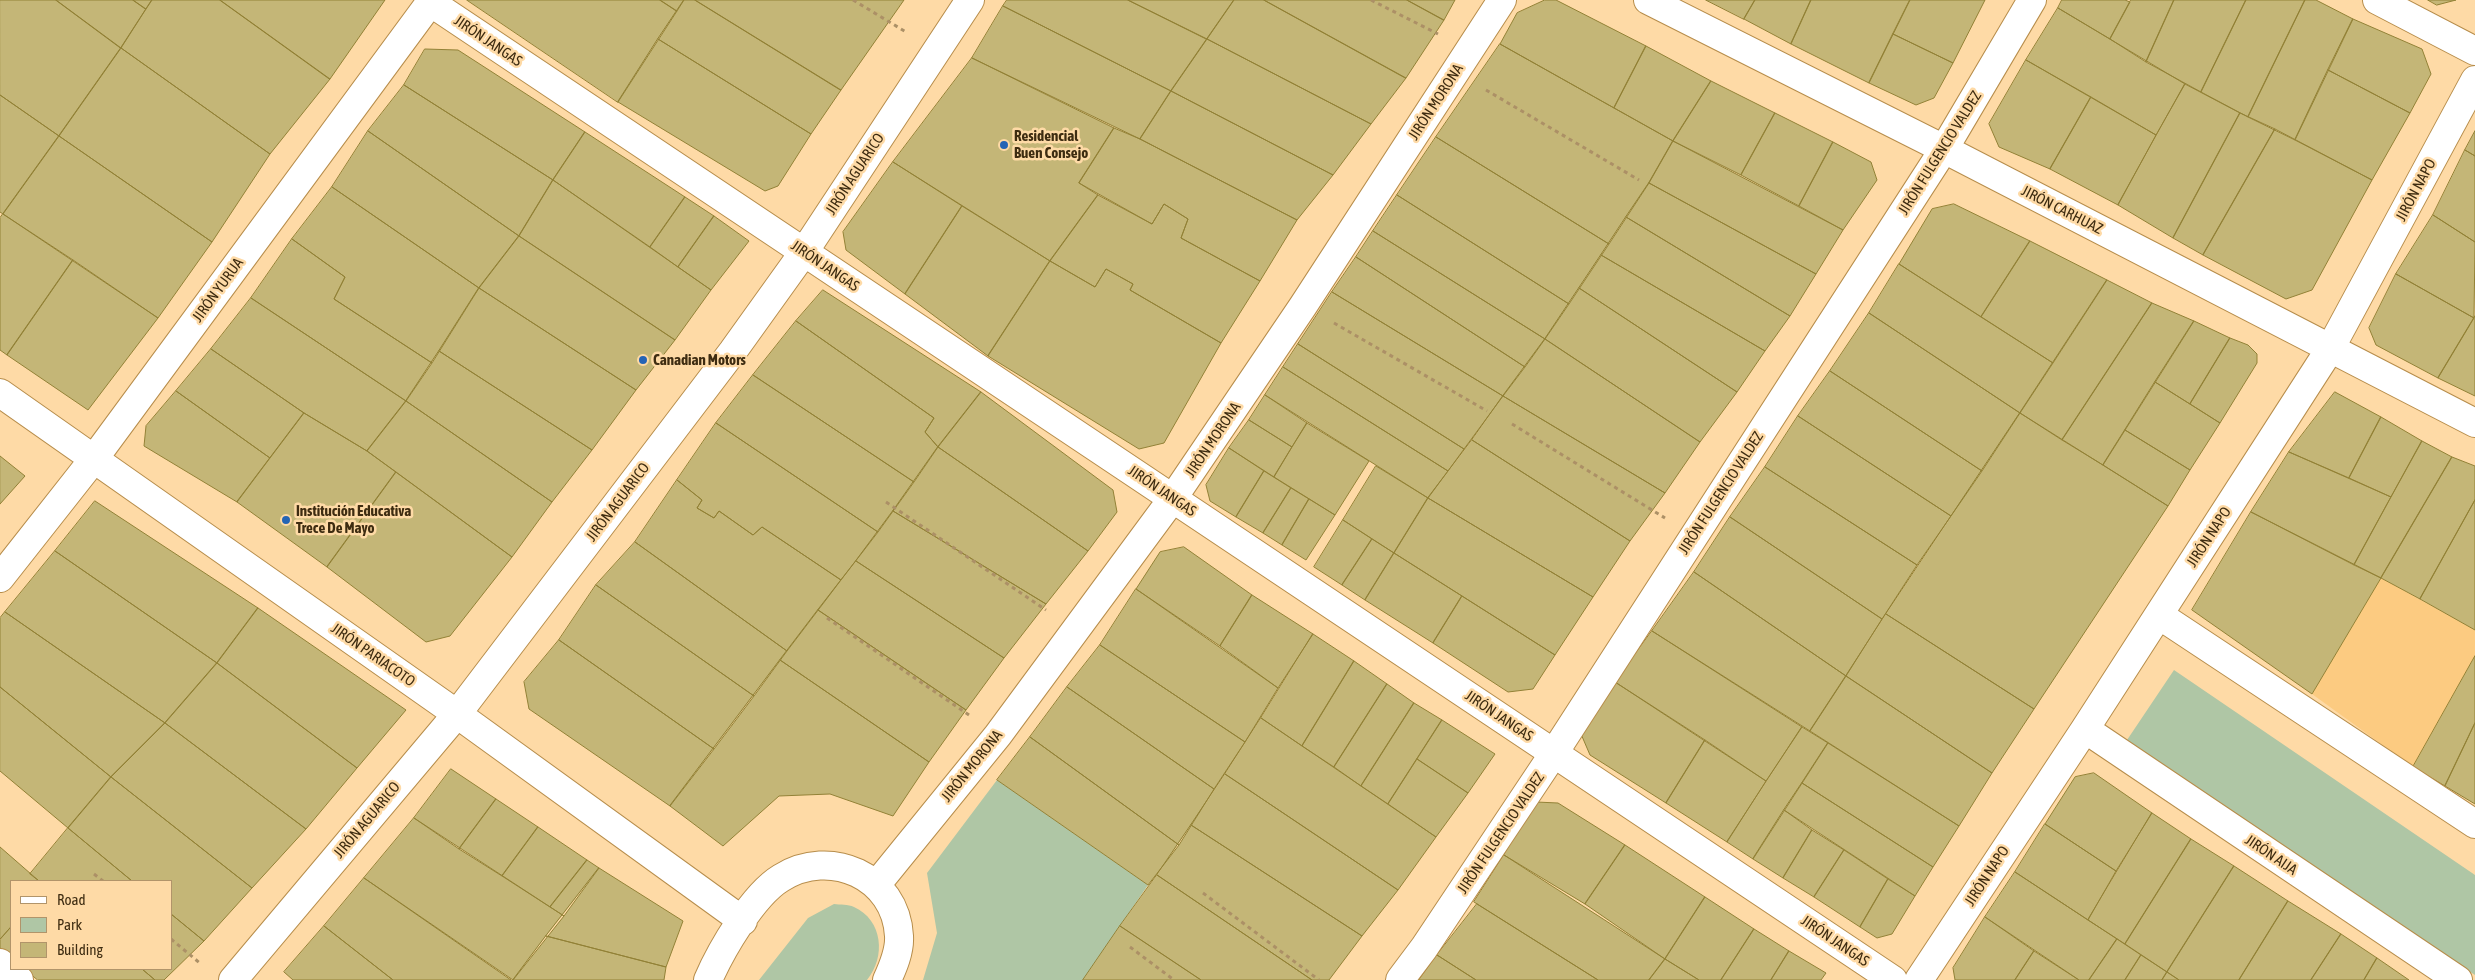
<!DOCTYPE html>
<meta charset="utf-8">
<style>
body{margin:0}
#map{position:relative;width:2475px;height:980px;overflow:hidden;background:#fedaa6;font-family:"Asap Condensed",sans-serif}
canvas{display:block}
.legend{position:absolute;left:10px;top:880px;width:162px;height:90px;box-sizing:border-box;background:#fedaa6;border:1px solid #b1946a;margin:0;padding:6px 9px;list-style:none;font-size:15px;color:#3e2c11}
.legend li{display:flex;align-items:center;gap:10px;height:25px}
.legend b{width:25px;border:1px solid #b1946a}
</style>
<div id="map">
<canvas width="2475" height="980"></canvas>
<ul class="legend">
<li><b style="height:6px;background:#fff"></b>Road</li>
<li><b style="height:14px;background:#afc6a5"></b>Park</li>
<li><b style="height:14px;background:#c4b677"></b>Building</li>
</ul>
</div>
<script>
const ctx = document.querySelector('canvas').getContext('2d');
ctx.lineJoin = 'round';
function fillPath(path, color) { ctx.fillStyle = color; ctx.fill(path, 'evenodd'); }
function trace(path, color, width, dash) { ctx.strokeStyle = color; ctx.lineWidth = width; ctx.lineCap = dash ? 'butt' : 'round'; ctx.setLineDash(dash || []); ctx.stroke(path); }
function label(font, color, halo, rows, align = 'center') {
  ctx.font = font + ' "Asap Condensed",sans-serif'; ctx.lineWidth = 5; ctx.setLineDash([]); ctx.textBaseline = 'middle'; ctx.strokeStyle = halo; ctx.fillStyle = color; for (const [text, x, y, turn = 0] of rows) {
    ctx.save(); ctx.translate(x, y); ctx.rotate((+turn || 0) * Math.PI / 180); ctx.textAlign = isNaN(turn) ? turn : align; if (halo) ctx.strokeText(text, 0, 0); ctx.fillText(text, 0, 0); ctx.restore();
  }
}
fillPath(new Path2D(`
 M2381,578L2475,630V656L2413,767L2312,694Z`), '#fccb81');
fillPath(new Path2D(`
 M2174,670L2475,875V975L2125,743Z
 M997,780L1148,885L1083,980H923L937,933L927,873Z
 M834,904C840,905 848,904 854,907C883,920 886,957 867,980H759L808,918Z`), '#afc6a5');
const building = new Path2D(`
 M0,0H56L121,48L59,136L0,95Z
 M56,0H133L146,9L121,48Z
 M133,0H152L146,9Z
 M152,0H220L330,79L270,154L121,48Z
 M220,0H385L330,79Z
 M467,0H660L677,11L618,102Z
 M660,0H684L677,11Z
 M684,0H695L841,90L811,134L658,39Z
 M695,0H904L841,90Z
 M1007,0H1128L1207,39L1171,91L1003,6Z
 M1128,0H1234L1207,39Z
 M1234,0H1264L1406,78L1371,124L1207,39Z
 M1264,0H1407L1444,20L1406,78Z
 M1407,0H1455L1444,20Z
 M1545,0H1556L1646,46L1614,108L1500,44L1517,13Z
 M1706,0H1755L1744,19Z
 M1755,0H1811L1791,44L1744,19Z
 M1811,0H1910L1869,83L1791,44Z
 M1910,0H1985L1953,63L1893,34Z
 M2062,0H2125L2130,2L2110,39L2058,8Z
 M2131,0H2174L2146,62L2110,39Z
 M2174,0H2246L2201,92L2146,62Z
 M2246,0H2305L2248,117L2201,92Z
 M2305,0H2316L2353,19L2295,140L2248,117Z
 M2428,0H2456L2437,5Z
 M1003,6L1171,91L1140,139L972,58Z
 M2058,8L2185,84L2156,135L2026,60Z
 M2353,19L2422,49L2431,74L2410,113L2328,70Z
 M1893,34L1953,63L1934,98L1916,105L1869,83Z
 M658,39L811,134L778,186L765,191L618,102Z
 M1207,39L1371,124L1333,175L1171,91Z
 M1500,44L1673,141L1649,183L1609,244L1436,137Z
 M1646,46L1711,81L1673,141L1614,108Z
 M121,48L270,154L212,242L59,136Z
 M425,49L458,50L585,132L553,180L404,85Z
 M972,58L1114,128L1079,183L1098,195L1050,261L893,162Z
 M2026,60L2091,97L2050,169L1999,147L1989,124Z
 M2328,70L2410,113L2372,180L2295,140Z
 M1711,81L1775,113L1741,175L1673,141Z
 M2185,84L2240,113L2173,238L2118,205Z
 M404,85L553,180L519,236L368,131Z
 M1171,91L1333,175L1297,220L1140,139Z
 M0,95L59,136L3,214L0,212Z
 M2091,97L2156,135L2118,205L2050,169Z
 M1775,113L1833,142L1799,206L1741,175Z
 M2240,113L2275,129L2203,255L2173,238Z
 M1114,128L1140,139L1297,220L1260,281L1181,238L1188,219L1164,204L1152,224L1079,183Z
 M2275,129L2372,180L2312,290L2286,299L2203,255Z
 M368,131L519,236L479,288L332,187Z
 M2475,131V156L2465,150Z
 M585,132L685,197L650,247L553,180Z
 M59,136L212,242L158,318L3,214Z
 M1436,137L1609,244L1569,304L1397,195Z
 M1673,141L1843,230L1816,274L1649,183Z
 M1833,142L1871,162L1877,180L1843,230L1799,206Z
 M2465,150L2475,156V242L2433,215Z
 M893,162L962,206L905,294L846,250L843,232Z
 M553,180L711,290L675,340L519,236Z
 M1649,183L1816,274L1790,316L1626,217Z
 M332,187L479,288L432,363L334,299L345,277L292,239Z
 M1098,195L1152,224L1164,204L1188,219L1181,238L1260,281L1221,343L1130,290L1133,284L1106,269L1095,287L1050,261Z
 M1397,195L1569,304L1545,339L1373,231Z
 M685,197L714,216L678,267L650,247Z
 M1954,204L2030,241L1981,317L1899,264L1932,209Z
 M962,206L1050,261L988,356L905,294Z
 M3,214L73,260L7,355L0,350V218Z
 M2433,215L2475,242L2474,318L2396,274Z
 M714,216L749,241L711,290L678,267Z
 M1626,217L1790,316L1765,351L1601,255Z
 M1373,231L1545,339L1525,367L1356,257Z
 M519,236L675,340L636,390L479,288Z
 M292,239L345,277L334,299L432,363L406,401L251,298Z
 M2030,241L2107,280L2053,363L1981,317Z
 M1601,255L1765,351L1737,392L1579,288Z
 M1356,257L1525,367L1503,396L1332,292Z
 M73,260L158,318L88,410L7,355Z
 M1050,261L1095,287L1106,269L1133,284L1130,290L1221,343L1164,443L1139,449L988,356Z
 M1899,264L2053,363L2020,413L1869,313Z
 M2396,274L2474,318L2438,378L2376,345L2369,328Z
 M2107,280L2152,303L2062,440L2020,413Z
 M479,288L636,390L592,450L439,351Z
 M1579,288L1737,392L1700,442L1545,339Z
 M823,290L981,392L938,447L925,432L934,418L796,321Z
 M1332,292L1503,396L1464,449L1298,344Z
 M251,298L406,401L367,451L304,413L211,349Z
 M2152,303L2194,321L2103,465L2062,440Z
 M1869,313L2020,413L1982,471L1830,371Z
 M2475,316V396L2438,378Z
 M796,321L934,418L925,432L938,447L914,482L753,375Z
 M2194,321L2230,338L2190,404L2155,382Z
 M2230,338L2248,345L2257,354V363L2220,423L2190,404Z
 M1545,339L1700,442L1665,493L1503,396Z
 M1298,344L1464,449L1448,471L1283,367Z
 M211,349L304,413L270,458L176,391Z
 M439,351L592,450L552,502L406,401Z
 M1283,367L1448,471L1428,498L1265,395Z
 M1830,371L1982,471L1951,516L1798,416Z
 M753,375L914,482L878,532L716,423Z
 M2155,382L2220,423L2190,470L2125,430Z
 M176,391L270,458L237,502L144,446L146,426Z
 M981,392L1113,490L1117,512L1088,551L938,447Z
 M2335,392L2381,417L2349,478L2289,452Z
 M1265,395L1307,423L1292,447L1249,420Z
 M1503,396L1665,493L1630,541L1472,440Z
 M406,401L552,502L512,557L367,451Z
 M304,413L367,451L396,472L327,567L237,502Z
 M2020,413L2168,506L2034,709L1886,614Z
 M1798,416L1951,516L1917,565L1765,467Z
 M2381,417L2422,441L2391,497L2349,478Z
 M1249,420L1292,447L1274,477L1229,448Z
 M716,423L878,532L841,580L762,527L753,535L719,511L714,518L697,508L702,500L677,480Z
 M1307,423L1369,461L1335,515L1274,477Z
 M2125,430L2190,470L2168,506L2103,465Z
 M1472,440L1630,541L1593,597L1428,498Z
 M2422,441L2452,457L2381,578L2354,565Z
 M938,447L1088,551L1046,604L893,511Z
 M1229,448L1264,471L1236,517L1210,501L1206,485Z
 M2289,452L2391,497L2354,565L2251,512Z
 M0,456L25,476L0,504Z
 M2452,457L2475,466V500L2420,599L2381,578Z
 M1376,466L1428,498L1394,553L1343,520Z
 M1765,467L1917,565L1882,619L1730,517Z
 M1264,471L1291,488L1263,533L1236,517Z
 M396,472L512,557L450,636L426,642L327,567Z
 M677,480L702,500L697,508L714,518L719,511L753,535L762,527L841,580L787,651L635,542Z
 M1291,488L1309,499L1282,545L1263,533Z
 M1428,498L1593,597L1555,655L1394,553Z
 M1309,499L1335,515L1306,560L1282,545Z
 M2475,500V630L2420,599Z
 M95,501L258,608L217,663L55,551Z
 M893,511L1046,604L1004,658L856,561Z
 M2251,512L2381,578L2312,694L2192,610Z
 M1730,517L1882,619L1846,676L1694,572Z
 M1343,520L1372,539L1342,585L1314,567Z
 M1372,539L1394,553L1365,600L1342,585Z
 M635,542L787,651L754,696L596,585Z
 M1184,547L1252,595L1220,646L1136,589L1160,552Z
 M55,551L217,663L165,723L5,612Z
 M1394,553L1462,596L1433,643L1365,600Z
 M856,561L1004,658L966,710L818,610Z
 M1694,572L1846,676L1810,731L1652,631Z
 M596,585L754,696L714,749L559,640Z
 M1136,589L1278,688L1245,742L1100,645Z
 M1252,595L1313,634L1278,688L1220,646Z
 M1462,596L1555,655L1533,689L1508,692L1433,643Z
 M258,608L406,710L357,768L217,663Z
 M818,610L966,710L929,762L780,660Z
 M5,612L165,723L111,777L0,687V618Z
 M1886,614L2034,709L1992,773L1846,676Z
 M1652,631L1802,727L1766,781L1615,682Z
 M1313,634L1354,661L1302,746L1261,718Z
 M559,640L714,749L670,806L529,709L524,682Z
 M1100,645L1245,742L1214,789L1067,687Z
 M2475,656V723L2445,786L2413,767Z
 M780,660L929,762L893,816L830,794L779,796L723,846L670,806Z
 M1354,661L1387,684L1334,767L1302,746Z
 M217,663L357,768L306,829L165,723Z
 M1846,676L1992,773L1959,826L1810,731Z
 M1615,682L1705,740L1666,803L1590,755L1581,734Z
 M1387,684L1414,703L1361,786L1334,767Z
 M0,687L111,777L68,828L0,771Z
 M1067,687L1214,789L1179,845L1030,737Z
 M1414,703L1442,720L1388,804L1361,786Z
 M1261,718L1436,837L1398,890L1225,774Z
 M1442,720L1495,754L1468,793L1417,759Z
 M165,723L306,829L252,888L111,777Z
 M2475,723V804L2445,786Z
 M1802,727L1828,743L1753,859L1727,842Z
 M1030,737L1179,845L1148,885L997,780Z
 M1705,740L1766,781L1727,842L1666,803Z
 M1828,743L1959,826L1933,867L1802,783Z
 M1417,759L1468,793L1436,837L1388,804Z
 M451,769L496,799L459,849L414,818Z
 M2094,773L2152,813L2116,871L2045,824L2075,777Z
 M1225,774L1398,890L1362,936L1191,825Z
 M111,777L252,888L204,941L171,914V881H132L68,828Z
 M1802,783L1933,867L1915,896L1784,810Z
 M496,799L538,827L502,876L459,849Z
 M1536,802L1558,803L1625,845L1585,904L1504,855Z
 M1784,810L1812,830L1783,878L1753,859Z
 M2152,813L2191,839L2125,944L2088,920Z
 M414,818L564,916L513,980L364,878Z
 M2045,824L2116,871L2088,920L2015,872Z
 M1191,825L1362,936L1329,980H1312L1157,875Z
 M538,827L587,860L550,907L502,876Z
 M68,828L132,881H39L30,874Z
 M1812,830L1844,850L1814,897L1783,878Z
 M2191,839L2234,866L2167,972L2125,944Z
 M1625,845L1705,897L1665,959L1585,904Z
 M0,847L39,881H11V927L0,939Z
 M1844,850L1888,879L1860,927L1814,897Z
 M1504,855L1665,959L1649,980H1598L1474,902Z
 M587,860L599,868L564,916L550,907Z
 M2234,866L2288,901L2239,980H2179L2167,972Z
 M599,868L683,921L666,967L546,936Z
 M2015,872L2117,939L2089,980H2079L1985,917Z
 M1157,875L1312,980H1201L1120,926Z
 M364,878L511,980H393L324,926Z
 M1888,879L1915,896L1892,934L1877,938L1860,927Z
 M1705,897L1754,929L1721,980H1699L1665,959Z
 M2288,901L2341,934L2311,980H2239Z
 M1477,904L1598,980H1476L1437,955Z
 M171,914L204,941L164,980H155L142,969H171Z
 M1985,917L2034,951L2015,980H1955L1953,968Z
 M324,926L393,980H293L284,972Z
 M1120,926L1201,980H1083Z
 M11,927V957L0,948V940Z
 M1754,929L1789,951L1771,980H1721Z
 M2341,934L2377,958L2364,980H2311Z
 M546,936L666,967L664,980H513Z
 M2117,939L2141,955L2125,980H2089Z
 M1789,951L1826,973L1821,980H1771Z
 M2034,951L2079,980H2015Z
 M1437,955L1476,980H1419Z
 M2141,955L2167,972L2162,980H2125Z
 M2377,958L2409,980H2364Z
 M1665,959L1699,980H1649Z
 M25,969H142L155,980H38Z
 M2167,972L2179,980H2162Z`);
fillPath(building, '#c4b677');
trace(building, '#928136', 1);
const minor = new Path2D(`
 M1648,0L1944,149L2475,423
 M2377,0L2475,51
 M430,2L1893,980
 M0,393L457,714L743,921
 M0,578L93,460L432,0
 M2159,615L2475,824
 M2085,729L2458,980
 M877,884L998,735L1173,498L1303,306L1502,0
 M0,963L19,980
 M233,980L457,714L733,351L804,252L970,0
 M708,980C721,950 753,895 781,878C830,847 896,876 899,936C900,951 893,967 887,980
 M1400,980L1424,948L1554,753L1944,149L2032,0
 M1919,980L2085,729L2330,349L2475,80`);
trace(minor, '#b78d4b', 30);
trace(new Path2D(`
 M853,0L906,32
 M1371,0L1438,34
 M1486,90L1639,180
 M1334,323L1487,411
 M1512,424L1665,518
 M886,502L1046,610
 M827,618L969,715
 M94,874L103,881
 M1203,893L1319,980
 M171,939L201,964
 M1130,947L1174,980`), '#ac9066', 3, [4, 4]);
trace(minor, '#fff', 28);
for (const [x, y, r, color] of [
 [1004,145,5,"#2564b5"],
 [643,360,5,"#2564b5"],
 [286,520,5,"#2564b5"]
]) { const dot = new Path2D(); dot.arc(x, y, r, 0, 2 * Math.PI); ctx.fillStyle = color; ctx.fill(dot); trace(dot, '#fedaa6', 2); }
label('15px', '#3e2c11', '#fedaa6', [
 ["JIRÓN JANGAS",488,41,34],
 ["JIRÓN MORONA",1436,102,-57],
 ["JIRÓN FULGENCIO VALDEZ",1940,153,-58],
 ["JIRÓN AGUARICO",855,174,-57],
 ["JIRÓN NAPO",2416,190,-62],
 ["JIRÓN CARHUAZ",2062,210,27],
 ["JIRÓN JANGAS",825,266,34],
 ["JIRÓN YURUA",218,290,-54],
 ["JIRÓN MORONA",1213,440,-56],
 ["JIRÓN JANGAS",1162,491,34],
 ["JIRÓN FULGENCIO VALDEZ",1721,493,-57],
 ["JIRÓN AGUARICO",618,502,-53],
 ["JIRÓN NAPO",2209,537,-57],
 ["JIRÓN PARIACOTO",373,655,35],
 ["JIRÓN JANGAS",1499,716,34],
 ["JIRÓN MORONA",972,766,-51],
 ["JIRÓN AGUARICO",367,820,-50],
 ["JIRÓN FULGENCIO VALDEZ",1501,833,-56],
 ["JIRÓN AIJA",2271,855,34],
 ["JIRÓN NAPO",1987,876,-57],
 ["JIRÓN JANGAS",1835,941,34]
]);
label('bold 15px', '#3e2c11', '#fedaa6', [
 ["Residencial",1014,136],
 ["Buen Consejo",1014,153],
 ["Canadian Motors",653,360],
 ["Institución Educativa",296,511],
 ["Trece De Mayo",296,528]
], 'left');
</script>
